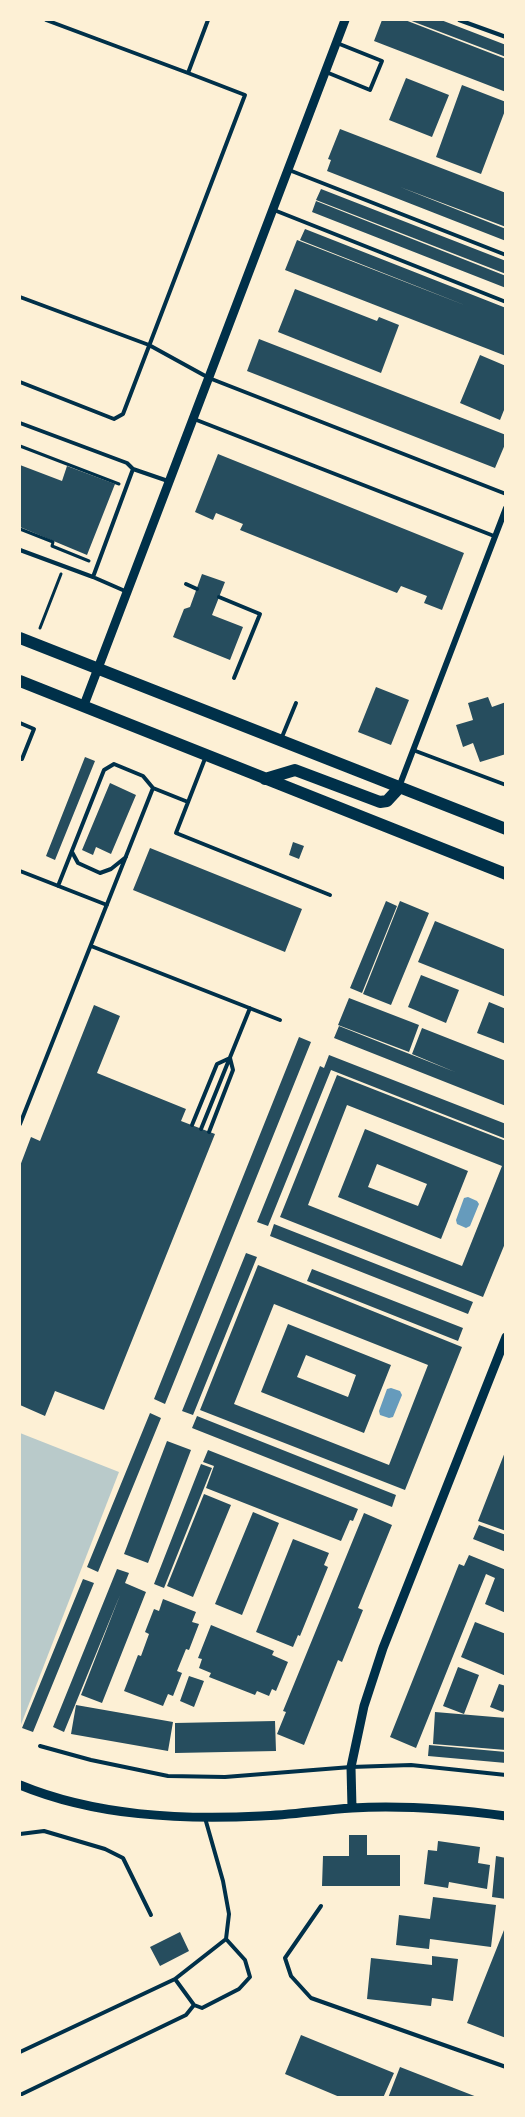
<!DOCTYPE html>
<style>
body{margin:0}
#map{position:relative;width:525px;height:2117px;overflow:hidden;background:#fdf0d5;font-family:Manrope,sans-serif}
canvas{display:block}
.frame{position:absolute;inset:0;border:21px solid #fdf0d5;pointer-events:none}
</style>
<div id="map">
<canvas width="525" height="2117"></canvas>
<div class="frame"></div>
</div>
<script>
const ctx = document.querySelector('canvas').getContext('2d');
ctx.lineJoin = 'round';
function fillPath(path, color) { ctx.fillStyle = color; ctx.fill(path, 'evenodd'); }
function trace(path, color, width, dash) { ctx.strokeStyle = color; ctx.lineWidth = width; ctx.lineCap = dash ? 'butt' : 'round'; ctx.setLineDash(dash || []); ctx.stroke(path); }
fillPath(new Path2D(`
 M20,1433L119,1472L20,1727Z`), '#b9caca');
fillPath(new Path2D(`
 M468,1197L477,1201L479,1204L470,1226L466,1228L457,1224L456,1220L464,1198Z
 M391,1388L400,1391L402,1395L393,1417L389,1418L380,1415L379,1411L387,1389Z`), '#669bbc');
fillPath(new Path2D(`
 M382,20H405L506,59V92L374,41Z
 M409,20H441L506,45V57Z
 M406,78L449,95L432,137L389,120Z
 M462,85L506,102V108L481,174L436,157Z
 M340,129L506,193V227L400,187L506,229V241L327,171L331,160L328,159Z
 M321,189L506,261V274L316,200Z
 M316,201L506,276V288L312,212Z
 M305,229L506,308V356L285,270L297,240L467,306L300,240Z
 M295,289L377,321L379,317L399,325L381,373L278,332Z
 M259,339L506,435V442L495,468L247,371Z
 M480,355L506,366V405L500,420L460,403Z
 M218,454L464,553L442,610L424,603L427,596L401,586L397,593L240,530L243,524L216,513L213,520L195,512Z
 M20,465L62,481L67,466L115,484L87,555L20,527Z
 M202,574L225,582L212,615L243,627L230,660L173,637L184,609L190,607Z
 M376,687L409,700L391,745L358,732Z
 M488,697L492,707L506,702V754L480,762L473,743L463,747L456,725L473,720L468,703Z
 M85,757L95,761L55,860L46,856Z
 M110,783L136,795L111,854L96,847L93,855L82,850Z
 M293,842L304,846L299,859L289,855Z
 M150,848L302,909L285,952L133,890Z
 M386,901L397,906L362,993L350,988Z
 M400,901L429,913L391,1005L363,994Z
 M435,921L506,950V997L418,962Z
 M421,975L459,990L446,1023L408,1007Z
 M349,998L419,1025L409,1052L338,1025Z
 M489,1002L506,1009V1044L477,1033Z
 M94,1005L120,1016L97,1073L186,1109L181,1121L215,1134L104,1410L55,1391L45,1416L20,1405V1166L31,1137L40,1141Z
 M339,1026L455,1072L412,1054L422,1028L506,1061L504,1091L506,1106L334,1038Z
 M299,1037L311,1042L165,1404L154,1399Z
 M329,1055L506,1124V1139L331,1070L268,1226L257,1222L320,1066L324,1068Z
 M337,1075L506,1141V1241L483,1297L280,1217ZM347,1105L502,1166L462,1266L308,1205Z
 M365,1129L468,1171L441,1239L338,1197ZM377,1164L427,1184L418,1206L368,1187Z
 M274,1224L473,1302L468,1314L270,1236Z
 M246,1253L257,1257L193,1415L182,1411Z
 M258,1265L462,1347L405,1490L200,1410ZM274,1304L428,1365L389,1465L234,1404Z
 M312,1269L463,1328L458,1341L307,1281Z
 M288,1324L391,1365L364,1433L261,1392ZM306,1355L356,1375L348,1397L297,1377Z
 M150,1413L161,1418L98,1572L87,1567Z
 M197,1416L396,1495L392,1507L192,1428Z
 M167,1441L191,1450L148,1563L124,1554Z
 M208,1450L358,1509L353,1521L350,1520L341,1541L206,1488L214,1466L203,1462Z
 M505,1452H506V1531L478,1521Z
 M201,1464L212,1468L164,1588L154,1584Z
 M204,1494L231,1505L193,1597L167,1586Z
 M253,1512L279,1523L242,1615L215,1604Z
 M364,1513L392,1525L358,1608L363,1610L342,1662L338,1660L304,1745L277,1734L286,1712L283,1711Z
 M479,1525L506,1535V1552L473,1539Z
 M293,1539L329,1553L324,1565L328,1567L300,1636L298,1635L293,1647L256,1632Z
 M469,1555L506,1570V1613L485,1604L495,1578L486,1574L416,1748L390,1737L459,1564L464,1566Z
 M117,1569L129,1573L125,1583L146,1592L102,1703L81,1695L120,1595L64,1732L53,1727Z
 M83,1579L94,1583L33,1732L22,1728Z
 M163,1599L196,1612L192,1622L199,1624L189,1650L186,1649L177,1671L182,1673L173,1696L168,1694L163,1706L124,1691L138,1655L141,1656L149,1634L145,1632L154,1609L159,1611Z
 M475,1622L506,1634V1676L461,1657Z
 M211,1625L274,1651L272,1655L288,1662L276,1691L272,1689L269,1696L257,1691L255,1695L209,1677L211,1673L199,1668L202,1659L198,1658Z
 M458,1667L479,1675L464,1714L443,1706Z
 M189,1676L204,1681L194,1707L180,1701Z
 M499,1684L506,1686V1706L503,1712L490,1707Z
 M76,1705L173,1722L168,1751L71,1734Z
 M435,1712L506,1718V1750L433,1744Z
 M275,1721L276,1751L175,1753V1723Z
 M429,1745L506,1752V1763L428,1756Z
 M349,1835H367V1855H400V1886H322L323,1856H349Z
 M438,1841L480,1847L478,1863L490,1865L487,1889L449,1882L448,1888L424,1884L428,1850L437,1851Z
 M496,1856L506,1858V1899L492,1897Z
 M433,1897L496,1905L491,1947L430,1939L429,1949L396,1945L399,1915L430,1919Z
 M506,1925V2038L467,2023Z
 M180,1932L189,1951L160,1966L150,1947Z
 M432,1956L458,1959L453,2001L432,1998L431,2006L367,1999L371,1958L432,1965Z
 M301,2035L394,2073L383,2098H342L285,2074Z
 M400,2067L477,2097V2098H388Z`), '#264d5e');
trace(new Path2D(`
 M20,446L119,484
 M20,529L53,542L52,546L89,561
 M40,628L61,574`), '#003049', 3);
trace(new Path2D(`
 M46,20L188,73
 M459,20L506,37
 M326,72L370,90L382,61L337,43
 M289,170L506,255
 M274,210L506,302
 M20,297L149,345L209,378L506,494
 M20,382L114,419L123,414L245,95L188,73L208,20
 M194,419L494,536
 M20,423L127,463L133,469
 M20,550L93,577L133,469L168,481
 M93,577L125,591
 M186,584L197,589
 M219,597L260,614L234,678
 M20,723L34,729L22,759H20
 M282,737L296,703
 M413,750L506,785
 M206,756L176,833L330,895
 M72,852L78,863L100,873L111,869L126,857
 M20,871L107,905
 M58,886L104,770L114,764L143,776L153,788L188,802
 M91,946L280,1020
 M20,1124L153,788
 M192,1125L217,1064L230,1058L233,1070L209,1132
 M201,1129L250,1008
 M40,1746L91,1760L168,1776L225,1777L351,1767L411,1765L506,1775
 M20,1834L44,1831L105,1849L123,1858L151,1915
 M321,1906L285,1958L291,1976L311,1998L506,2067
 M175,1979L194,2005L202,2008L239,1989L250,1977L245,1960L226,1939
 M20,2052L175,1979L226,1939L229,1914L223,1881L205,1818
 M20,2095L186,2015L194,2005`), '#003049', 4);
trace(new Path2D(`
 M399,787L506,508`), '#003049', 6);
trace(new Path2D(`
 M84,705L345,20
 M20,1785C95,1816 181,1820 261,1816C291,1815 321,1810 352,1808C403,1805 454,1809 506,1816
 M352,1808L351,1767L364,1706L383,1648L506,1337`), '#003049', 9);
trace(new Path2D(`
 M20,638L506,829
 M20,681L506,874
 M265,779L295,770L380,802L387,801L399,788`), '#003049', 12);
</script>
